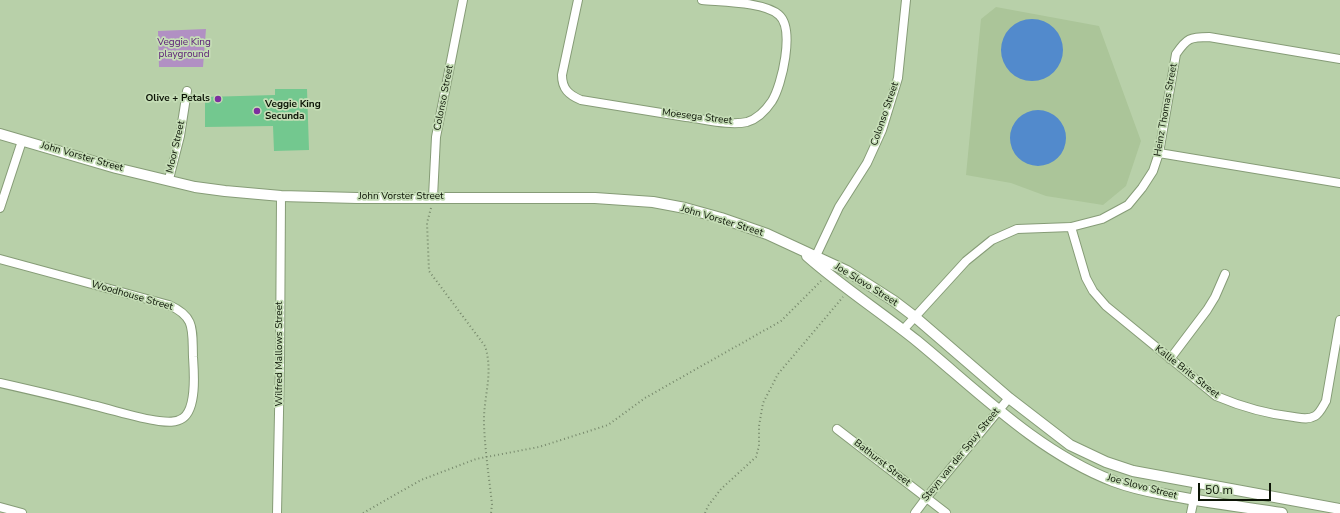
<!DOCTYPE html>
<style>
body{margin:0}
#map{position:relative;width:1340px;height:513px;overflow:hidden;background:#b8d0a9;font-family:"Nunito Sans",sans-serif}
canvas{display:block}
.scale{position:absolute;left:1198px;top:483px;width:73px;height:18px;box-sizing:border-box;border:2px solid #0c1406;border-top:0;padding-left:5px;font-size:12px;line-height:14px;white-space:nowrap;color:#0c1406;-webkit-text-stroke:3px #c5ddb6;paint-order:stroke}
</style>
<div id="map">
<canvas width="1340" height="513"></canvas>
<div class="scale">50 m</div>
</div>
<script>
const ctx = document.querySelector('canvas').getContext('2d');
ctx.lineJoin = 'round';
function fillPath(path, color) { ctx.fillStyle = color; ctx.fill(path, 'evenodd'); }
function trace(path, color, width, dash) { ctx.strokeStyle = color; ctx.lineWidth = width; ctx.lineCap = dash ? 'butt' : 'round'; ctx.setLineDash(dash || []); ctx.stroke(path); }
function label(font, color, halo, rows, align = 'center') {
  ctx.font = font + ' "Nunito Sans",sans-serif'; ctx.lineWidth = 3.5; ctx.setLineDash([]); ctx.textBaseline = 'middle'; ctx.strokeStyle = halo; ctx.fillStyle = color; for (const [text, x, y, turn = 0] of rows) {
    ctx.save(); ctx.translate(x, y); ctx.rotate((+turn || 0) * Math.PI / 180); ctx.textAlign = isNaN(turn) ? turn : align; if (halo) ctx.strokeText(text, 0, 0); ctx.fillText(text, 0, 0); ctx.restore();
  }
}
fillPath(new Path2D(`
 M996,7L1099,26L1141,141L1126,186L1103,205L1046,196L1011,183L966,175L981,19Z`), '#abc599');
fillPath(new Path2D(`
 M206,29L203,67H159L158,31Z`), '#b190c3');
fillPath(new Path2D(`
 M1001 50a31 31 0 1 1 62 0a31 31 0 1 1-62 0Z
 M1010 138a28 28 0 1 1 56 0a28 28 0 1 1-56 0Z`), '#528acc');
fillPath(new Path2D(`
 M275,89H307L309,150L274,151L273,126L205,127V97L275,95Z`), '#73c88f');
const minor = new Path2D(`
 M578,0L562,75C562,89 569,95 581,100C616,106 651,111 686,117C704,119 730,126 747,122C757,119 766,110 772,101C782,85 795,29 779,15C765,2 722,2 702,0
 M1159,153L1340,183
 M169,179L180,136L187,91
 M433,197L436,137L463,0
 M0,208L22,141
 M1071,227L1086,278L1093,291L1106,306L1216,396C1242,407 1266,414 1294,417C1301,418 1308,420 1315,416C1320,413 1323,406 1326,401L1340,320
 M0,259L169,305C196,317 192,330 193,357C194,372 197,408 183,418C176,423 167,422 159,421C136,418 114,410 92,405C61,397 31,390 0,383
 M814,260L839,207L867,163L882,130L898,78L906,0
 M903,330L966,261L992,240L1017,229L1071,227L1102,219L1128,205L1142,188L1153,171L1159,153L1176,54C1187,38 1190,37 1209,37L1340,59
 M1170,359L1207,310L1215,297L1225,274
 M837,429L946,513
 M0,507L22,513
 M277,513L280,363L281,196
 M915,513L927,497L1009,398
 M1191,513L1197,484`);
const tertiary = new Path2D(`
 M0,134L116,168L195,187L225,191L281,196L357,198H595L653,202L685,208L721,218L767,234L847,271L894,301L915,317L1009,398L1070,445L1106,462L1133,471L1340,509
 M807,256C842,287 881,312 917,341C979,392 1038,452 1113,481C1129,487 1146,491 1163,494C1203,502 1243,507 1282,513`);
trace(minor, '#869c77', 10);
trace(tertiary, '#869c77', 12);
trace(new Path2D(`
 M431,208L427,223L429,271L485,346C494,374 483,397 484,424C485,451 489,477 492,504L491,513
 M363,513L421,480L476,459L539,447L608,425L645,398L781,321L821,281
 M705,513L708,506L721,489L756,457L759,446V426L763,403L778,374L843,297`), '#76886b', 2, [1, 3]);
trace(minor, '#fff', 8);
trace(tertiary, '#fff', 10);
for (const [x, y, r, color] of [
 [218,99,4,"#7d2f9f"],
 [257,111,4,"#7d2f9f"]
]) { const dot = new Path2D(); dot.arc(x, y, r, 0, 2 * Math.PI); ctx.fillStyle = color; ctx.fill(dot); trace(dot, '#c5ddb6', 1.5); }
label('10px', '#5d2078', '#c5ddb6', [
 ["Veggie King",184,43],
 ["playground",184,55]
]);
label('10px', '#0c1406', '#c5ddb6', [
 ["Colonso Street",444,98,-79],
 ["Heinz Thomas Street",1166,110,-80],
 ["Colonso Street",885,114,-71],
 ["Moesega Street",697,117,7],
 ["Moor Street",176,147,-77],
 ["John Vorster Street",82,157,16],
 ["John Vorster Street",401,197],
 ["John Vorster Street",722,221,17],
 ["Joe Slovo Street",866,285,32],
 ["Woodhouse Street",132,296,16],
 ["Wilfred Mallows Street",280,354,-90],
 ["Kallie Brits Street",1187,372,38],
 ["Steyn van der Spuy Street",961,455,-51],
 ["Bathurst Street",882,463,38],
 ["Joe Slovo Street",1142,487,15]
]);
label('bold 10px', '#0c1406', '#c5ddb6', [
 ["Olive + Petals",210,99],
 ["Veggie King",265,105,"left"],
 ["Secunda",265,117,"left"]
], 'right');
</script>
